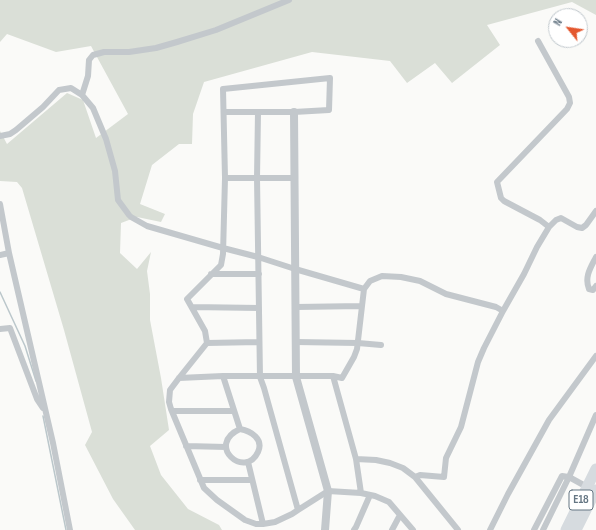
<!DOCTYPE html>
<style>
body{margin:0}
#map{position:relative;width:596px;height:530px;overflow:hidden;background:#fafaf8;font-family:"Sofia Sans Condensed",sans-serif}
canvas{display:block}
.north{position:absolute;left:548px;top:8px;width:40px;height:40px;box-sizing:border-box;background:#fff;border:1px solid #c1c8cd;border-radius:50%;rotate:300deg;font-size:11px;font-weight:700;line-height:16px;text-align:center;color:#657683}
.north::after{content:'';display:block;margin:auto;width:14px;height:18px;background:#e4572e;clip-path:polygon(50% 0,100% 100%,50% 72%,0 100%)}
</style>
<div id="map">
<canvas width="596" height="530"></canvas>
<div class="north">N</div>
</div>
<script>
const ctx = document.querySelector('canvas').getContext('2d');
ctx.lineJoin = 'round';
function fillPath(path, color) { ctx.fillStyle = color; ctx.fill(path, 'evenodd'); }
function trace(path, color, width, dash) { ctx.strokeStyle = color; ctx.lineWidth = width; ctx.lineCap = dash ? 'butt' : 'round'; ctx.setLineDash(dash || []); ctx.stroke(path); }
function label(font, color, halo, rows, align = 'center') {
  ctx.font = font + ' "Sofia Sans Condensed",sans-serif'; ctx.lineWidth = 4; ctx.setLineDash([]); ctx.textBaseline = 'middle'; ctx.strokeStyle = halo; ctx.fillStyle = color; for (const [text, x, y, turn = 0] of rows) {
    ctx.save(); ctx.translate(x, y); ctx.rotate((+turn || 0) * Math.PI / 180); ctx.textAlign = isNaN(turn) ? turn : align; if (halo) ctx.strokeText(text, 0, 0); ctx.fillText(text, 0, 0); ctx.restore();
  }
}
fillPath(new Path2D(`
 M0,0H596V15L572,2L487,25L500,45L452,83L435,63L407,83L390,61L312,52L204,82L193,114L192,144H179L152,165L140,204L165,214L161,222L137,217L121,223L120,253L137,269L151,252L147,271L150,294V320L161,378L169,430L150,446L161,475L188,509L219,525L222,530H135L113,499L85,445L92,432L64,330L22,188L17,182L0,181V131L7,144L67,93L83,100L96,138L128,114L91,46L56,52L7,34L0,42Z`), '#dadfd7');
trace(new Path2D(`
 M0,292L25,346L36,381
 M43,416L66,530`), '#bbc7cb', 1.5);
trace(new Path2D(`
 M538,41L569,97L570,103L567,109L497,182L501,198L504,201L540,220L549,227
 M82,95L88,76L89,60L93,55L104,52H129L156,48L177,42L216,30L289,0
 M224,112H294L329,110L330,78L223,89L225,178L223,254L221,265L187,299L205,331L207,343L179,378L170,390L169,402L171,409L204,488L217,500L245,520L256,524H263L275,522L292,514L298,510L328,491L361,493L375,496L389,502L413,530
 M258,112L257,178L260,377L264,388L298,510
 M0,136L10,134L16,130L43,107L59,90L71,88L82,95L93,108L106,139L115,171L118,200L129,215L131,217L147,226L223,248L258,257L295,269L364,289L357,349L354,357L342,378L333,376H223L179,378
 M225,178H294
 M0,204L9,253
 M0,255L9,253L53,443L70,530
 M596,257C591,267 584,277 589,289L593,290L596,286
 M211,274H259
 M364,289L370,281L382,276L401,277L420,281L446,294L496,307L503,311
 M192,307L259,308
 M296,307L362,306
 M0,329L10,328L37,399L43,408
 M296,342L358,343L381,345
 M207,343L259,342
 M223,376L240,429
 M333,376L356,459L361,493
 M172,411H234
 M240,429C251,431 264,439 258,452C245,480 205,445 240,429Z
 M186,446L226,447
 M356,459L376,460L390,463L403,468L415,477L458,530
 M248,462L263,524
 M415,477L420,475L444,477L446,458L461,427L478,362L484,348L503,311L524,274L537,247L549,227L556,220L561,218L577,227L582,228L586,225L596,211
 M200,480H252
 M354,530L356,527L370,495
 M392,530L400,515
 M490,530L508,494L549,420L596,356
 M534,530L562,476L569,477L589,488
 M543,530L569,477L596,415`), '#c3c8cc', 6);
trace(new Path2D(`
 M294,112L296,377L328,491L325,530`), '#c3c8cc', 8);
trace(new Path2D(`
 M566,530L596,469
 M576,530L596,490`), '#d6dbdf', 11);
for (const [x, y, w] of [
 [581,500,24]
]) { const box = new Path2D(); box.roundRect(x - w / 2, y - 10, w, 20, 3); ctx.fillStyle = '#fff'; ctx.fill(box); trace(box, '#657683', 1); }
label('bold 12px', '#657683', null, [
 ["E18",581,500]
]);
</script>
